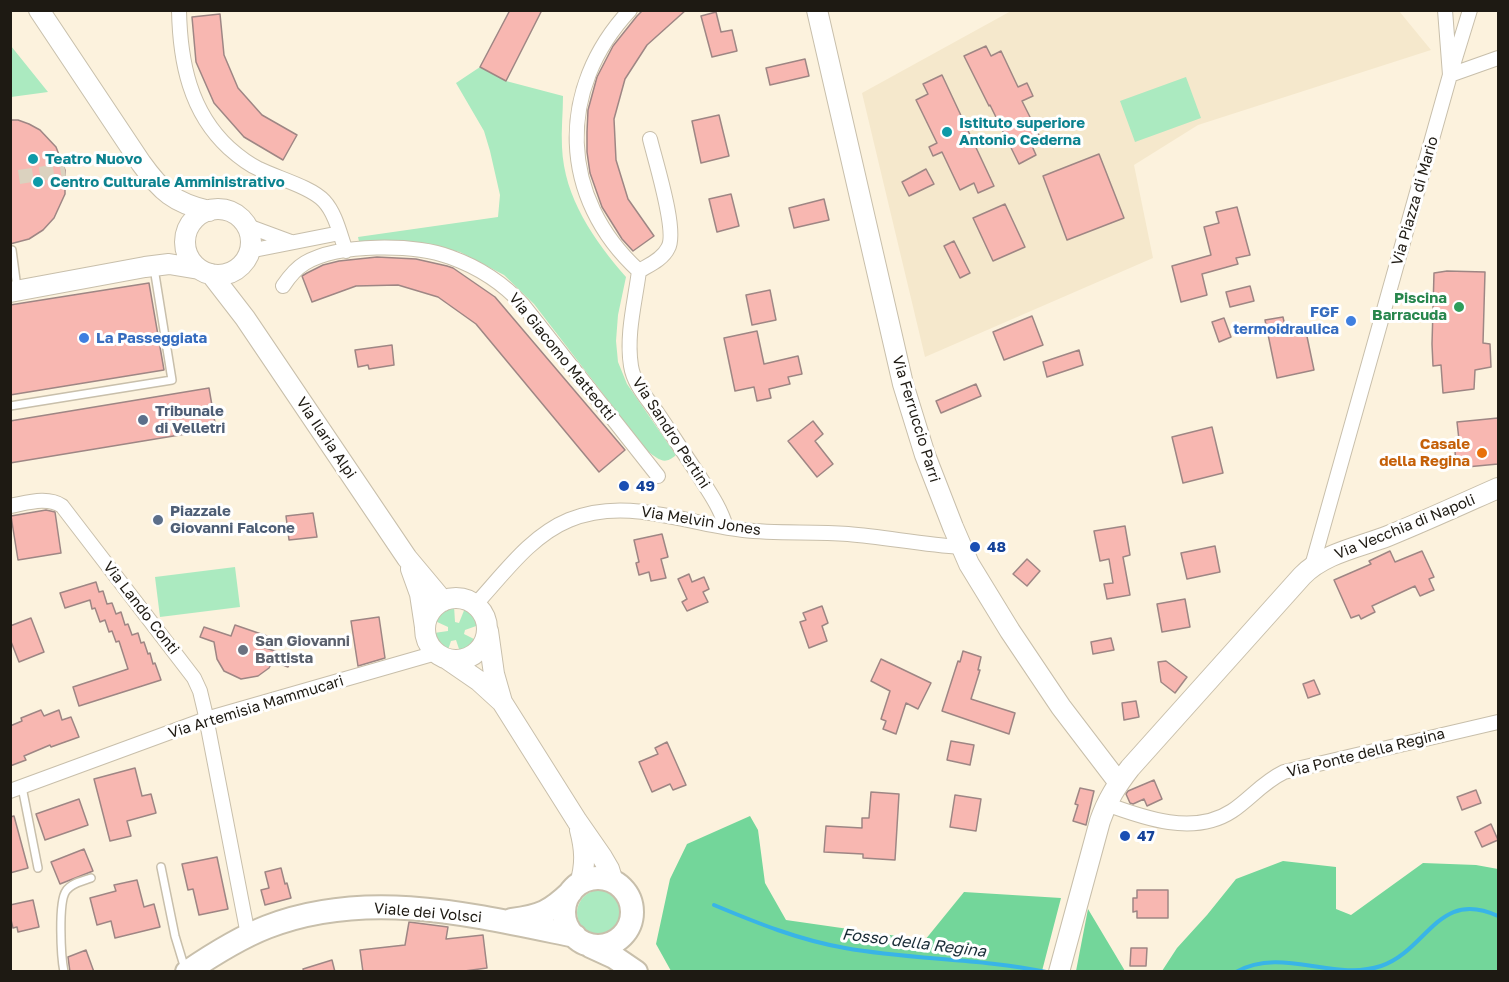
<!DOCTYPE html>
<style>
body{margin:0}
#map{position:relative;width:1509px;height:982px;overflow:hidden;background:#fcf2dd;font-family:"Golos Text",sans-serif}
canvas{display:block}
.frame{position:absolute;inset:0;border:12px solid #1e1a13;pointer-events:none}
</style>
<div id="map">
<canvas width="1509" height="982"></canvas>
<div class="frame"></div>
</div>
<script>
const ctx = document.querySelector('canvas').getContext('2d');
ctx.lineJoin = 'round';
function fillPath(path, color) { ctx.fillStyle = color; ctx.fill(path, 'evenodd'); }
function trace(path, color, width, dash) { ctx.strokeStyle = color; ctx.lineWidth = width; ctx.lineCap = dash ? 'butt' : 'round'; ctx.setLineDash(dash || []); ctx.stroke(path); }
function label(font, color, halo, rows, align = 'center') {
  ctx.font = font + ' "Golos Text",sans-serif'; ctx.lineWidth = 6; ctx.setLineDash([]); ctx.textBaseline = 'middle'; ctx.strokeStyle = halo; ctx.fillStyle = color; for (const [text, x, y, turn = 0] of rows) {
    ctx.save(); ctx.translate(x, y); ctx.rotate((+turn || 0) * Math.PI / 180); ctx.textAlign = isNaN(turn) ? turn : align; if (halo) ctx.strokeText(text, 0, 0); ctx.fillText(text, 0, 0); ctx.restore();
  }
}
fillPath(new Path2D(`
 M1011,11H1399L1431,50L1198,125L1134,165L1153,258L925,357L862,93Z`), '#f5e8cc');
fillPath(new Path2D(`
 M11,46L48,92L11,97Z
 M480,67L506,81L563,96C563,113 561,130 562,147C564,198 594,240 626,277L618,315L616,341L618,362L627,384L676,455C664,466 659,459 647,451L534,304L504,275L460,252L424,245L360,246L358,237L498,217L500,195L490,151L484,131L456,83Z
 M1186,77L1201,118L1135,142L1120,101Z
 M235,567L240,607L160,617L155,577Z
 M454,606L455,622L459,623L465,608L474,614L479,625L465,630L464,634L476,640C473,646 467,651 460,652L456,640L451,641L448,650C440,646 437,641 434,633L448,631V627L435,621C439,612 445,608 454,606Z
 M577 913a23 23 0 1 1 46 0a23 23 0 1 1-46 0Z`), '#abeac0');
fillPath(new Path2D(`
 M750,816L758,830L765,883L786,920L925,940L964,892L1061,898L1042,971H671L656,944L670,879L687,844Z
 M1283,861L1336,867V909L1351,915L1423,863L1476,865L1498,869V971H1162L1177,948L1207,915L1236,879Z
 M1088,909L1125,971H1129H1076Z`), '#73d69a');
trace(new Path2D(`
 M714,905C757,923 799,940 845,948C911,960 980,958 1046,972
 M1236,972C1282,946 1333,982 1381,966C1428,950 1438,888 1498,916`), '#39b4e7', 4);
const building = new Path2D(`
 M510,10H542L506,81L480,67Z
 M643,10H686L647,45L625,79L614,119L616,160L628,199L654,236L633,251L622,239L602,207L590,173L587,152V132L588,110L597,77L613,46L637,16Z
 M716,12L721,32L732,30L737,51L712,57L701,16Z
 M220,14L224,55L238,88L262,115L297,135L283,160L244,137L214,103L196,62L192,17Z
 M986,46L991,56L1001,51L1018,87L1027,83L1033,96L1022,101L1042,141L1032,146L1036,155L1019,164L990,105L989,106L964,56Z
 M805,59L809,76L770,85L766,68Z
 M942,75L994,186L978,193L974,183L960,190L942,152L933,156L929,147L937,143L916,100L928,94L923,84Z
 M719,115L729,156L701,163L692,121Z
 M10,120H18L29,124L40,130L56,147L65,170V194L54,218L43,230L29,239L10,244Z
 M1099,154L1124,218L1067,240L1043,176Z
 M926,169L934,184L909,196L902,182Z
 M731,194L739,226L717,232L709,199Z
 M824,199L829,220L794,228L789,208Z
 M1005,204L1025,247L993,261L973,218Z
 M1237,207L1250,255L1236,258L1238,264L1202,274L1207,295L1181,302L1172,266L1211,255L1204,227L1219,223L1216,212Z
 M954,241L970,273L960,278L944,246Z
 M377,257L416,259L447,266L453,268L495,297L625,450L599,472L476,324L438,297L398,285L356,286L312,302L302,276L307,273L323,265L339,261Z
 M1447,271L1485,272L1483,343L1490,344L1491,367L1475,370L1474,389L1443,393L1441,365L1433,366L1432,344L1434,273Z
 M149,283L164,370L10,395V305Z
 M1250,286L1254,301L1230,307L1226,292Z
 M770,290L776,320L752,325L746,295Z
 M1032,316L1043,345L1004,360L993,332Z
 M1283,317L1286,331L1305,327L1314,370L1277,378L1265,320Z
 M1224,318L1231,337L1219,342L1212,322Z
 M757,331L764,364L798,356L802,374L788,377L790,384L769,389L771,398L757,401L754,387L735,391L724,338Z
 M392,345L394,365L369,369L368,365L358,367L355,350Z
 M1079,350L1083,365L1047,377L1043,362Z
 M976,384L981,396L941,413L936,401Z
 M209,388L216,429L10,463V421Z
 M1498,418V464L1456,468L1455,450L1460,449L1457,422Z
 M813,421L823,434L815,441L833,464L817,477L788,441Z
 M1212,427L1223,473L1183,483L1172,437Z
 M46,510L55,512L61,553L18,560L11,516Z
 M313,513L317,537L289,540L286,516Z
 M1125,526L1130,555L1123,557L1130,595L1107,599L1104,584L1113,583L1109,559L1100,561L1094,531Z
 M662,534L668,557L661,559L666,578L651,581L649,572L639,575L636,563L639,562L634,540Z
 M1215,546L1220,572L1187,579L1181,553Z
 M1390,551L1395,562L1422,551L1434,577L1429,579L1434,590L1420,596L1415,586L1372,606L1375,612L1361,619L1359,615L1351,618L1334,580L1371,564L1369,561Z
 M1027,559L1040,571L1027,586L1013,574Z
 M689,574L692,582L704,577L709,589L703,592L708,602L687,611L682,602L687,599L678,579Z
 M96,582L99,592L103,591L107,604L112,603L116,614L121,612L125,625L128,624L132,635L138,633L141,643L144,642L148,654L150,653L153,664L155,663L161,680L79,706L73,687L128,669L119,641L116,642L112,631L109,632L105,620L100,622L95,608L92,609L90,600L65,608L60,593Z
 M1185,599L1190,627L1162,632L1157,604Z
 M822,606L828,623L822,626L827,641L809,648L800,622L806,620L803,613Z
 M379,617L385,658L358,666L351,621Z
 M31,618L44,652L19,662L10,639V626Z
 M235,625L267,636L263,647L292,657L288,667L273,661L269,668L258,676L241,679L224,671L217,659L214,642L200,637L204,627L231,636Z
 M1111,638L1114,650L1093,654L1091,642Z
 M963,651L981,657L978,670H980L971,699L1015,713L1009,734L942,711L958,661L960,662Z
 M881,659L931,683L918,709L906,703L896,734L883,729L886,721L881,719L890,691L871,681Z
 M1166,661L1187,677L1175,693L1161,682L1158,662Z
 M1314,680L1320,694L1308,698L1303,684Z
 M1136,701L1139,717L1124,720L1122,703Z
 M41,710L44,716L59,710L62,720L71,717L79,737L51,747L50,745L24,756L26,760L10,766V726L22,721L21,718Z
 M951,741L974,745L970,765L947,760Z
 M667,742L686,785L673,790L670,784L652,792L639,762L658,754L655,748Z
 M135,768L142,796L151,794L156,813L127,821L131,836L110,841L94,779Z
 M1154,780L1162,799L1147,806L1144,799L1133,804L1130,803L1126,794L1128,791Z
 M1080,788L1094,791L1086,825L1073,821L1078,805L1075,804Z
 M1476,790L1481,803L1462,810L1457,797Z
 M871,792L899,794L895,860L863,858V854L824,852L826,826L862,828V818H869Z
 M955,795L981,799L976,831L950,827Z
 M79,799L88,825L45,840L36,814Z
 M14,816L28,868L10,873V817Z
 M1491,824L1498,840L1482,847L1475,832Z
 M84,849L93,871L60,884L51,862Z
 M217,857L228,909L199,915L193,889L188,890L182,864Z
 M281,868L285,884L287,883L291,898L265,905L261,890L269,888L265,872Z
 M137,880L144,907L154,904L160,927L115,938L111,921L97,925L90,898L116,891L114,885Z
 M1137,890H1168V918H1137V911L1133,912V898H1137Z
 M33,900L39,927L18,932L17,927L13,928L10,916V905Z
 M409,922L448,927L446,939L483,935L487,968L457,972H363L360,950L405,945Z
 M1131,948H1147L1146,966H1130Z
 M86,950L94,972H70L68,957Z
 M332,960L335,972H304L303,969Z`);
fillPath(building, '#f8b7b1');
trace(building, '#9e8684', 1.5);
trace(new Path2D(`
 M19,177L65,170`), '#dbd2bf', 14, [14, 7]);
const lane = new Path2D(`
 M12,250L17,288
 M10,406L172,380L154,268
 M22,787L38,868
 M161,867L175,936L185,969
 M64,972C61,957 58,902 66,891C71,883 83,881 91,878`);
const street = new Path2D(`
 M179,10C180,62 190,112 229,148C238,156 248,164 259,169C277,178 311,187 324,201C336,214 340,235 346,251
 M630,10C556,89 559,198 639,271
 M1445,10L1450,75L1498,58
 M650,139C655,160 678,232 668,248C663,259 649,265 639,271C635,302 626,335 631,366C634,385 648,399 658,414C671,433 683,452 696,471C707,489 720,506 726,527
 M245,225L291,242
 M249,251L340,233
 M283,286C289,277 295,269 305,263C339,243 414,244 450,257C478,267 503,283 523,305L658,476
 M10,506C27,503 47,496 62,506L194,678L200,691L205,712L248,935
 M1312,566L1450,75L1470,10
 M475,605C503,575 530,536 569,520C627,496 685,524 743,530C778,534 813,531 848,534C886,537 923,545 961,547
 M10,791L206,719L436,653
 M1106,804C1144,818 1194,836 1232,811C1250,799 1263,782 1284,772L1498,722`);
const secondary = new Path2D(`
 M39,10L141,163C161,191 174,203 209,211
 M817,10L903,384L925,455L953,527L969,564L1010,631L1061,707L1119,783
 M185 242a33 33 0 1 1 66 0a33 33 0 1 1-66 0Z
 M211,274L245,318L407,558L443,601
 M10,292L145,267L169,264L199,269
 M411,569L420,594L425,627
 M425 629a31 31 0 1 1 62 0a31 31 0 1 1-62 0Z
 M488,631L494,674L502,702
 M447,659L479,681L502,702L577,821L602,857L609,869L613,882
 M580,830C585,849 586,864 580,884
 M1059,972L1100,821C1107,800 1117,785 1130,768L1302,576C1324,553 1360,547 1388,536C1425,521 1462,504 1498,488`);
const primary = new Path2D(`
 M564 912a34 34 0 1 1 68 0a34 34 0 1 1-68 0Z
 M512,920C541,916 550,912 571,892
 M590,946L614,957L636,972
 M187,972C212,955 239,938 267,927C367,888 474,915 575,936`);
trace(lane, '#c8bfab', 10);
trace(street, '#c8bfab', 16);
trace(secondary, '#c8bfab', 22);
trace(primary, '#c8bfab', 26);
trace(lane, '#fff', 7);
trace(street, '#fff', 14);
trace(secondary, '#fff', 20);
trace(primary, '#fff', 22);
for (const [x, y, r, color] of [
 [947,132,6,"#0f9aa8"],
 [33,159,6,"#0f9aa8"],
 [38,182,6,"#0f9aa8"],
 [1459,307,6,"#2e9e5b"],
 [1351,321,6,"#3f7fe0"],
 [84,338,6,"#3f7fe0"],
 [143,420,6,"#5c6f8a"],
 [1482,453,6,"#e8710a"],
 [624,486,6,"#1a4fb4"],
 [158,520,6,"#5c6f8a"],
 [975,547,6,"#1a4fb4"],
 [243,650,6,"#6b7280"],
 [1125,836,6,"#1a4fb4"]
]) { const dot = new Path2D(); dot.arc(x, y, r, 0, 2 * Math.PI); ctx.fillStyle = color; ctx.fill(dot); trace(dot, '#fff', 2); }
label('bold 15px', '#0d838f', '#fff', [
 ["Istituto superiore",959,123],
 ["Antonio Cederna",959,140],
 ["Teatro Nuovo",45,159],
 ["Centro Culturale Amministrativo",50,182]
], 'left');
label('15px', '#1e1a13', '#fff', [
 ["Via Piazza di Mario",1415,201,-74],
 ["Via Giacomo Matteotti",562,357,51],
 ["Via Ferruccio Parri",916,419,73],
 ["Via Sandro Pertini",671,433,57],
 ["Via Ilaria Alpi",326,438,56],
 ["Via Melvin Jones",701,521,9],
 ["Via Vecchia di Napoli",1405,527,-22],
 ["Via Lando Conti",141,608,52],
 ["Via Artemisia Mammucari",256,707,-17],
 ["Via Ponte della Regina",1366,753,-14],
 ["Viale dei Volsci",428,913,5]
]);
label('bold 15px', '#27864d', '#fff', [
 ["Piscina",1447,298],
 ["Barracuda",1447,315]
], 'right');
label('bold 15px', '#366cbe', '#fff', [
 ["FGF",1339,312],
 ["termoidraulica",1339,329],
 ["La Passeggiata",96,338,"left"]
], 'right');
label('bold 15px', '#4e5e75', '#fff', [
 ["Tribunale",155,411],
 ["di Velletri",155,428],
 ["Piazzale",170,511],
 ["Giovanni Falcone",170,528]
], 'left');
label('bold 15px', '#c56008', '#fff', [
 ["Casale",1470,444],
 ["della Regina",1470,461]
], 'right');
label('bold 15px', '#164399', '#fff', [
 ["49",636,486],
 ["48",987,547],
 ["47",1137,836]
], 'left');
label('bold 15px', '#5b616d', '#fff', [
 ["San Giovanni",255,641],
 ["Battista",255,658]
], 'left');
label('italic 16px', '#192d37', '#fff', [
 ["Fosso della Regina",914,943,7]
]);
</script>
